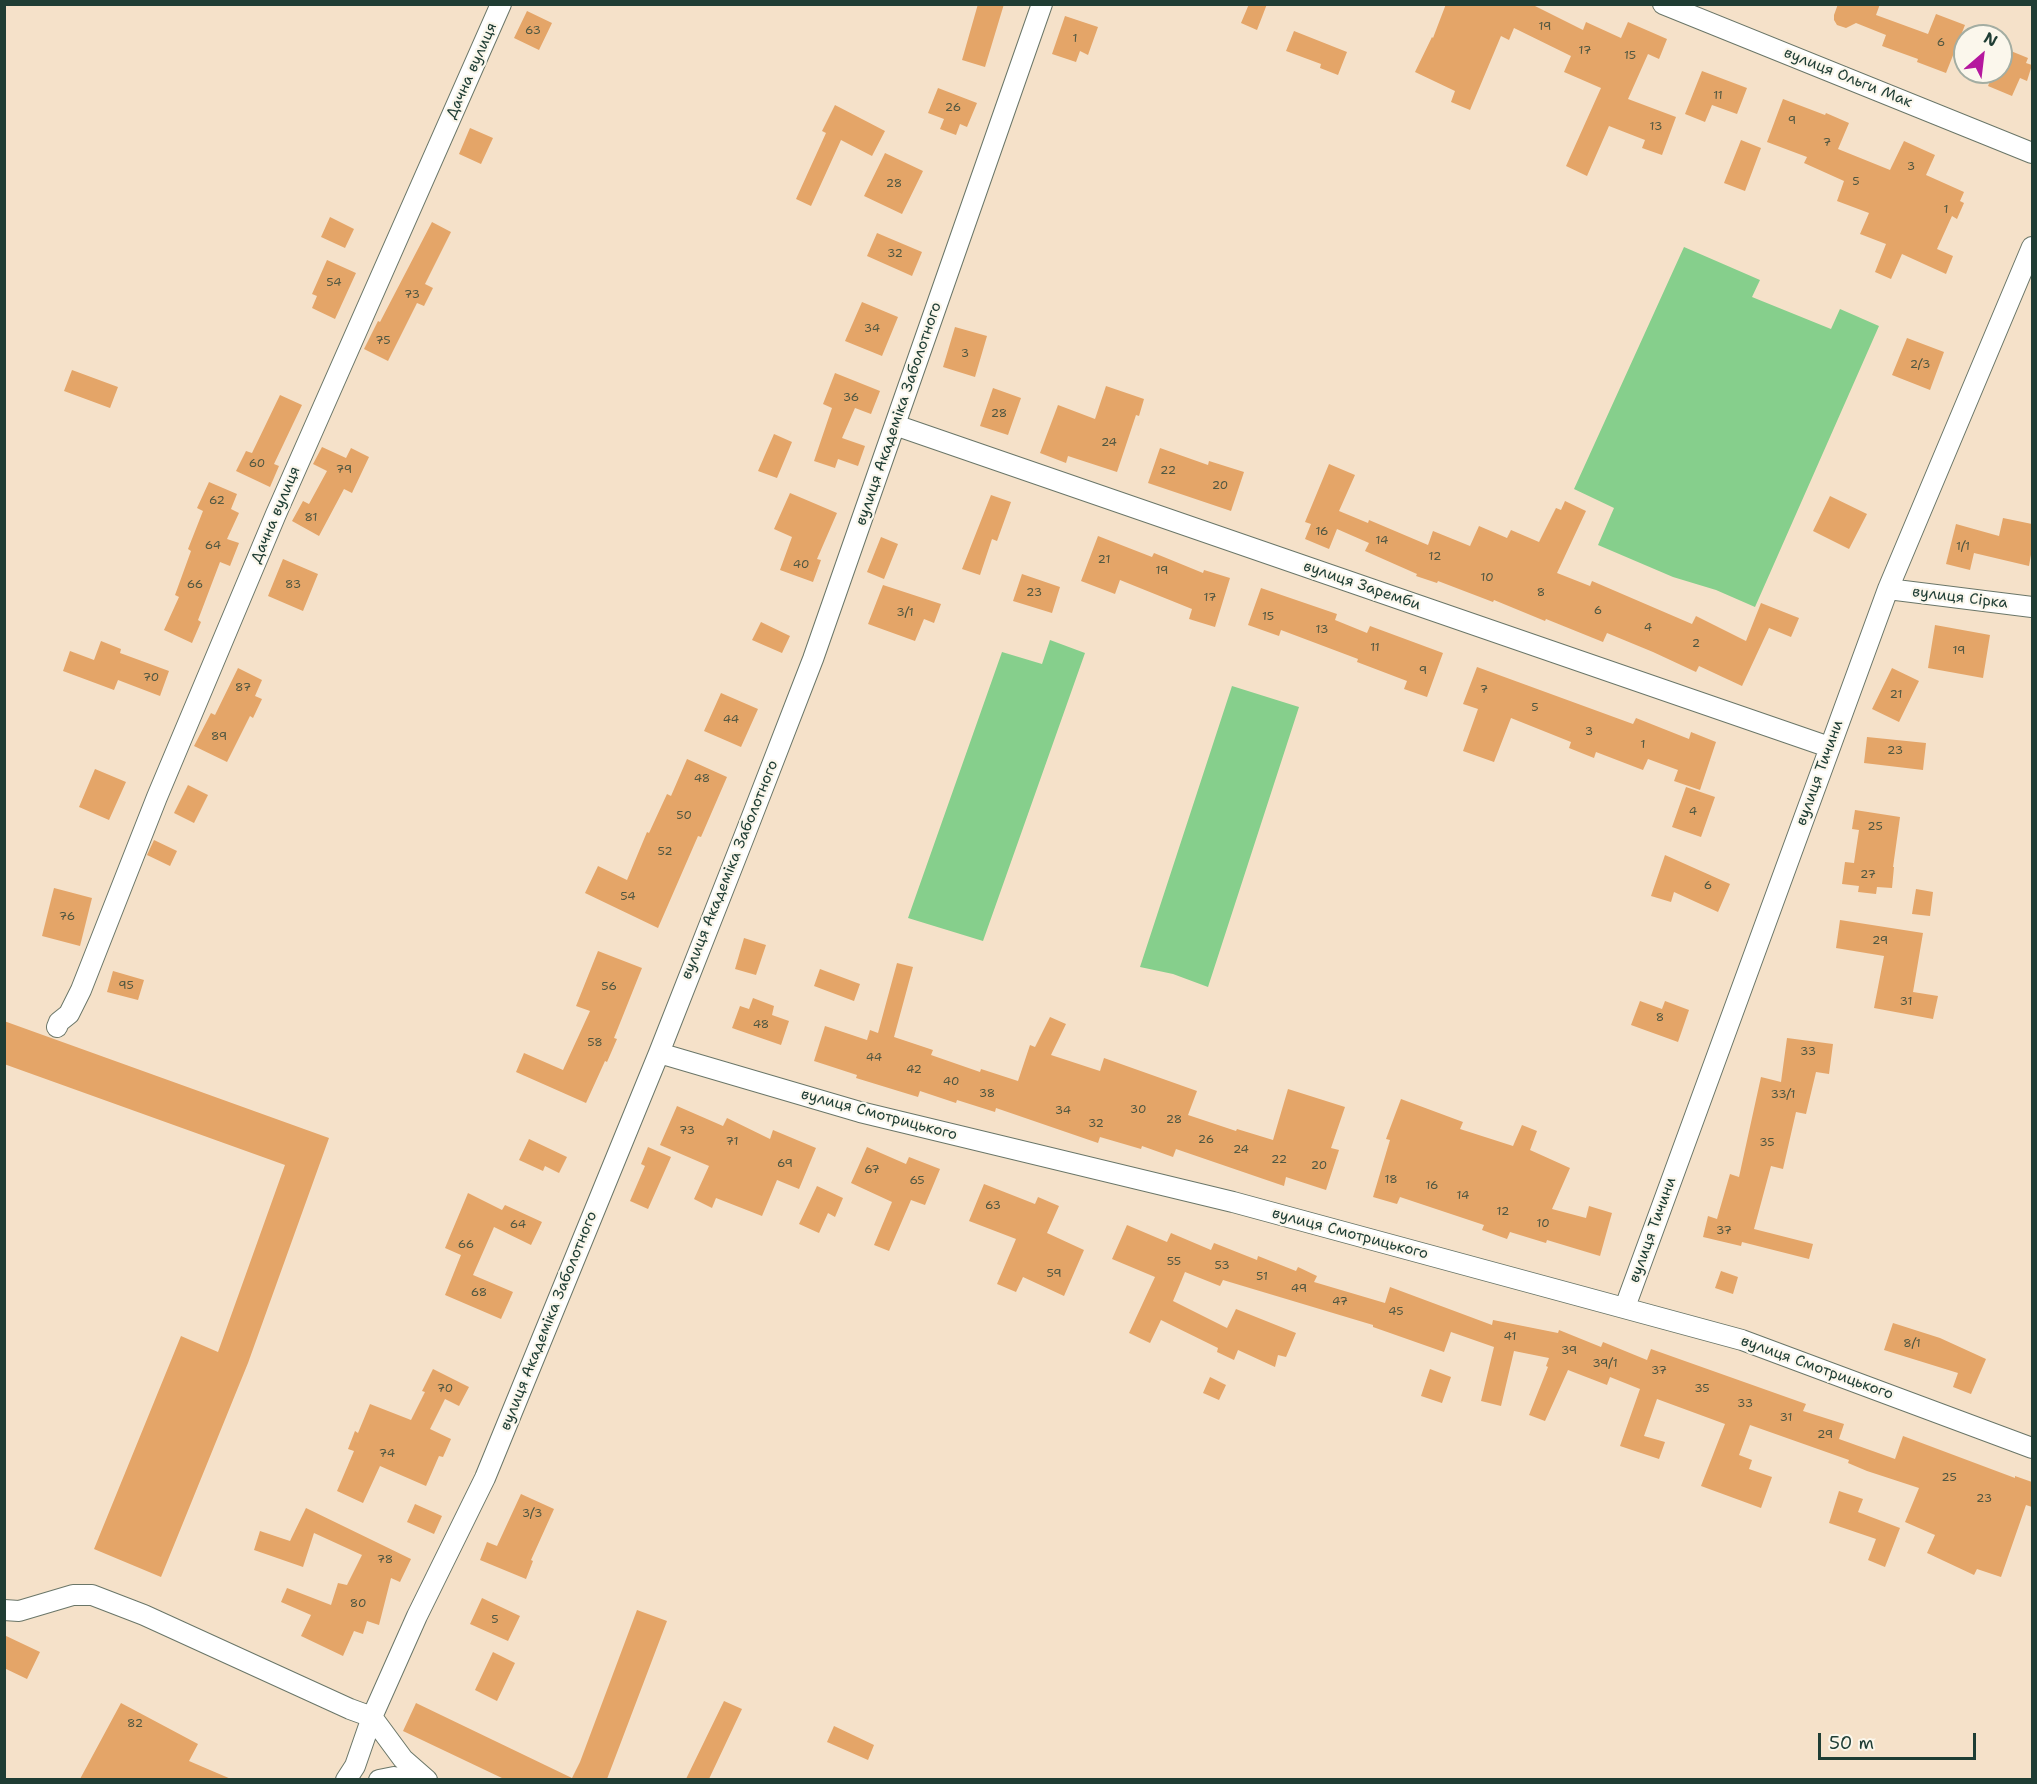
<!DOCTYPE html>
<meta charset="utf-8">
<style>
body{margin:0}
#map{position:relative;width:2037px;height:1784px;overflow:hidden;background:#f5e1c9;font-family:"Shantell Sans",sans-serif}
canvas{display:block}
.frame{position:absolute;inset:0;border:6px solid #1f3d34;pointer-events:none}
.north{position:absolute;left:1953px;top:24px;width:60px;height:60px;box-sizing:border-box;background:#fbf7ec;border:2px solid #a3ada2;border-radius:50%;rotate:28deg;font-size:16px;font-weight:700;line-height:24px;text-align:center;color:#1f3d34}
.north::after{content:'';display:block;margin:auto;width:21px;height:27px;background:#b5179e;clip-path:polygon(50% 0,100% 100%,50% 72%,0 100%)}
.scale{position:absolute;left:1818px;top:1733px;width:158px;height:27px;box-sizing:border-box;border:3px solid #1f3d34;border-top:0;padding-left:8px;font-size:18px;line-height:21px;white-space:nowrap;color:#1f3d34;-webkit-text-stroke:4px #fbf7ec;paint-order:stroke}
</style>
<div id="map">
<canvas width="2037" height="1784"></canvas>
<div class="frame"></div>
<div class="north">N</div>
<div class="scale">50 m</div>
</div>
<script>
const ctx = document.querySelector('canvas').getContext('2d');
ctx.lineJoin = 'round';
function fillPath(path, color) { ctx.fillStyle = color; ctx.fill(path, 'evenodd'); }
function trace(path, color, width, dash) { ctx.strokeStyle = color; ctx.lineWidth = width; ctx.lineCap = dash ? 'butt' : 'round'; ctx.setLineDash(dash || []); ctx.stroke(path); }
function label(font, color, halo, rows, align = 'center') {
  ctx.font = font + ' "Shantell Sans",sans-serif'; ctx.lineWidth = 4.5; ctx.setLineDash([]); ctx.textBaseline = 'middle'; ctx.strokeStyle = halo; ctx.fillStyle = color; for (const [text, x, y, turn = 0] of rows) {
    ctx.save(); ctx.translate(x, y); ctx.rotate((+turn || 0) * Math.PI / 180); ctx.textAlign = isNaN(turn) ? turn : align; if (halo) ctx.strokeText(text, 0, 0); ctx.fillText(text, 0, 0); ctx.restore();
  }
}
fillPath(new Path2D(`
 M1684,247L1760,280L1752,297L1831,329L1840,309L1879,326L1755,607L1716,590L1673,577L1598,545L1614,508L1574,489Z
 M1050,640L1085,653L983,941L908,918L1002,652L1042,664Z
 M1232,686L1299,707L1208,987L1173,974L1140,967Z`), '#86cf8c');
fillPath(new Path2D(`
 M978,4H1004L985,67L962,60Z
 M1249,4H1267L1257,30L1241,23Z
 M1446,4H1531L1583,30L1586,22L1621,38L1628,22L1667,39L1659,59L1648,54L1628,99L1676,117L1662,155L1642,148L1645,140L1609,126L1587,176L1566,166L1601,88L1564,72L1571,56L1514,28L1509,40L1501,36L1470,110L1451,102L1455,91L1415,72L1432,37L1433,38Z
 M1838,4H1880L1876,15L1928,34L1936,14L1965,25L1946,73L1917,62L1918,59L1882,46L1886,35L1856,23L1846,28L1837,25L1834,20V15Z
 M527,11L552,23L539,50L514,38Z
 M1065,16L1098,27L1088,55L1080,51L1076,62L1052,54Z
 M1294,31L1347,52L1338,75L1320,68L1321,64L1286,51Z
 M2001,47L2028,58L2026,63L2032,65L2027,81L2020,78L2012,96L1988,86L1994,72H2001Z
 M1702,71L1747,88L1737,114L1712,105L1705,122L1685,114Z
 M938,88L977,103L967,127L960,124L956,135L940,129L944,119L928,113Z
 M1783,99L1825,115L1826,113L1849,123L1838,149L1890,170L1904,141L1935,155L1926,175L1964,192L1960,201L1964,203L1957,219L1952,216L1937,249L1953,256L1946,274L1902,254L1891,279L1875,272L1886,244L1860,234L1869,213L1837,201L1844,181L1804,163L1807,157L1767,142Z
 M835,105L885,131L872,156L841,140L811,206L796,199L826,133L822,131Z
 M470,128L493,138L481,164L459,154Z
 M1741,140L1761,148L1745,191L1724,183Z
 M885,153L923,171L902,214L864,196Z
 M330,217L354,229L345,248L321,237Z
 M432,222L451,232L425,284L433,288L424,306L417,303L388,361L364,349L378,321L380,322Z
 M877,233L922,252L912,276L867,256Z
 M327,260L356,273L335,319L312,308L317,296L312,294Z
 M862,302L898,317L882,356L845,341Z
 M955,327L987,336L975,377L943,367Z
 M1907,338L1944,352L1930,390L1892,375Z
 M72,370L118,387L110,408L64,391Z
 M835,373L880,391L871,414L855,408L842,438L865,446L858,466L838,459L835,468L814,461L832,408L823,404Z
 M1106,386L1144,399L1139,416L1136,415L1117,472L1068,456L1066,463L1040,453L1058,405L1095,419Z
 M993,388L1021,398L1008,435L980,426Z
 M280,395L302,405L274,464L279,466L270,487L236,471L246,451L252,453Z
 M774,434L792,442L777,478L758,471Z
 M322,447L346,458L351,448L369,457L352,493L344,489L319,536L292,521L303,501L309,504L327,471L313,464Z
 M1160,448L1208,465L1209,461L1244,472L1231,511L1148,483Z
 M1329,464L1355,475L1339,511L1368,523L1369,520L1428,545L1433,531L1470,546L1479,526L1507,538L1511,530L1539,542L1556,508L1561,510L1565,501L1586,511L1557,573L1590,586L1592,581L1692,624L1696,616L1746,641L1761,603L1799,618L1791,637L1769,628L1742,686L1699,666L1696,672L1653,652L1607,633L1603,642L1546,619L1545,621L1494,600L1493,602L1438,581L1437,583L1416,576L1417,574L1365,551L1369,543L1337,529L1329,549L1305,539L1311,524L1305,522Z
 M209,482L237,494L231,509L239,513L227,539L239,543L230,566L220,562L198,620L201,622L192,643L164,630L179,597L175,595L191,551L188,549L203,511L197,508Z
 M790,493L837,513L817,559L821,560L813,582L780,570L792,537L774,529Z
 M991,495L1011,502L997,541L992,539L980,575L962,569Z
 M1830,496L1867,514L1849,549L1813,531Z
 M2003,518L2032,524V549L2029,566L1974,553L1970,570L1946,564L1956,524L1999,536Z
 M1098,536L1152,557L1154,553L1203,573L1204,570L1230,578L1215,627L1189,619L1192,609L1120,580L1115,594L1081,581Z
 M881,537L898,544L884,579L867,572Z
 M283,559L318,574L303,611L268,596Z
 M1022,574L1060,587L1052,613L1013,601Z
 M883,585L941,604L934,623L924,619L915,641L868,624Z
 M1261,588L1337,614L1335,620L1367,633L1370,626L1443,653L1427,697L1404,689L1407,681L1357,662L1358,659L1281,630L1279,636L1248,625Z
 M761,622L790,636L782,653L752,640Z
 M1935,625L1990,635L1983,678L1928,668Z
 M101,641L121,649L120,653L169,671L160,696L118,680L114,690L63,671L70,651L94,660Z
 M1477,667L1633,724L1636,718L1689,739L1691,732L1716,742L1700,790L1674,781L1678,770L1648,759L1643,770L1596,752L1594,758L1569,748L1571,742L1511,718L1494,762L1463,751L1478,709L1463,704Z
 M238,668L262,680L255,696L262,699L253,718L250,716L227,762L194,746L211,713L215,715Z
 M1892,668L1919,681L1899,722L1872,709Z
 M721,693L758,709L741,747L704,731Z
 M1867,737L1926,743L1923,770L1864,763Z
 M687,759L727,777L701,837L698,836L658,928L585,893L598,866L627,880L647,832L649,833L667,794L671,796Z
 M95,769L126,782L109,820L79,807Z
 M188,785L208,795L194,823L174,813Z
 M1686,787L1715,797L1701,837L1672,827Z
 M1855,810L1900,817L1893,867H1894L1892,888L1877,887L1876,894L1858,892L1859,886L1842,884L1845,862L1854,863L1859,830L1852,829Z
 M154,840L177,851L170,866L147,855Z
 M1665,855L1730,884L1718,912L1674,892L1671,902L1651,896Z
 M54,888L92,898L80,946L42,936Z
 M1916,889L1933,892L1930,916L1912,914Z
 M1840,920L1923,933L1913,992L1938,996L1933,1019L1874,1008L1884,956L1836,948Z
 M744,938L766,945L756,975L735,969Z
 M598,951L642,968L614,1038L617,1039L607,1062L605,1061L586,1103L516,1072L524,1053L563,1070L590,1011L576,1006Z
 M897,963L913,967L894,1037L933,1050L931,1055L980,1072L981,1069L1018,1081L1030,1045L1035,1047L1050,1017L1066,1024L1051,1055L1100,1071L1104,1058L1197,1091L1188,1115L1236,1131L1237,1129L1273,1140L1288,1089L1345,1107L1331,1148L1339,1150L1326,1190L1286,1177L1284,1186L1176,1149L1173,1157L1142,1146L1141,1149L1100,1137L1098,1143L996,1108L995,1112L957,1100L956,1103L920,1091L918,1097L856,1078L857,1075L814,1061L825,1026L867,1040L870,1030L878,1033Z
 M820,969L860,984L854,1001L814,986Z
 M113,971L144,980L138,1000L107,992Z
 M753,998L774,1006L772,1015L789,1021L781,1045L732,1028L740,1006L749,1009Z
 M1640,1001L1662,1009L1665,1001L1689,1010L1678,1042L1631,1025Z
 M4,1021L329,1138L248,1363L161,1577L94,1549L181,1336L218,1352L285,1165L4,1064Z
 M1787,1038L1833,1044L1829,1074L1816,1072L1806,1114L1796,1112L1783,1169L1771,1166L1754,1229L1813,1244L1809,1259L1742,1242L1741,1246L1703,1237L1708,1216L1717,1219L1730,1174L1739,1177L1761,1077L1781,1082Z
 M1401,1099L1463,1122L1460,1129L1513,1146L1522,1125L1537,1131L1530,1150L1570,1168L1552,1209L1586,1218L1589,1206L1612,1213L1600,1256L1547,1240L1546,1243L1510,1232L1507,1239L1482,1230L1484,1225L1400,1197L1397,1204L1373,1197L1390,1140L1386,1139Z
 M677,1106L723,1126L727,1118L770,1139L773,1130L816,1148L799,1189L777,1180L762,1216L716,1198L712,1208L694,1199L709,1166L660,1145Z
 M529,1139L567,1157L559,1173L545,1166L543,1171L519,1160Z
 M648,1147L671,1157L648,1209L630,1201L645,1166L641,1164Z
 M867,1147L906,1164L909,1157L940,1169L925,1205L911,1200L889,1251L874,1245L892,1202L851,1183Z
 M984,1184L1035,1204L1038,1197L1059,1206L1047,1233L1084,1250L1064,1296L1023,1277L1016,1292L997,1284L1016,1239L969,1221Z
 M817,1186L843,1198L835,1217L828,1213L819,1233L799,1224Z
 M468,1193L502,1210L505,1205L542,1222L531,1245L494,1227L473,1275L513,1292L501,1319L445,1295L461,1255L445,1248Z
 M1127,1225L1167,1242L1171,1233L1211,1250L1214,1243L1257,1260L1258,1256L1296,1271L1298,1267L1317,1276L1314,1282L1385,1303L1390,1287L1492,1325L1493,1320L1558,1333L1559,1330L1601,1347L1603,1342L1647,1360L1651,1349L1806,1404L1803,1411L1844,1424L1839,1439L1895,1459L1903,1436L2015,1478V1476L2032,1482V1507L2026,1505L2001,1577L1977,1569L1974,1575L1927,1553L1935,1535L1905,1522L1919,1488L1867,1471L1848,1463L1849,1460L1750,1425L1739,1455L1752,1460L1749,1469L1772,1477L1761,1508L1701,1486L1725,1424L1657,1399L1644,1436L1665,1442L1659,1459L1620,1446L1640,1389L1610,1377L1607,1385L1568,1370L1545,1421L1529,1415L1548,1367L1546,1366L1549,1358L1514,1351L1501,1406L1481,1401L1494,1347L1451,1332L1444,1352L1373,1327V1325L1223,1280L1220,1286L1185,1272L1173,1301L1227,1328L1236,1309L1296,1333L1286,1357L1278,1355L1275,1367L1238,1350L1234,1360L1217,1352L1218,1348L1161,1320L1150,1343L1129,1333L1155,1277L1112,1259Z
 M1721,1271L1738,1277L1733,1294L1715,1288Z
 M1893,1323L1940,1338L1986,1359L1971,1394L1953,1387L1958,1373L1884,1350Z
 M433,1369L469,1387L459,1406L445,1399L430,1429L451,1439L443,1457L439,1456L426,1486L380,1466L363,1503L337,1491L354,1451L348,1449L355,1431L358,1433L370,1404L411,1420L425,1392L422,1391Z
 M1430,1369L1451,1377L1442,1403L1421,1396Z
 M1210,1377L1226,1385L1219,1400L1203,1393Z
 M1839,1491L1863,1499L1858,1512L1900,1528L1885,1567L1868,1560L1876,1539L1829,1523Z
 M521,1494L554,1509L531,1560L533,1561L526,1579L480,1560L487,1542L497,1546Z
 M415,1504L442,1516L434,1534L407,1522Z
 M306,1508L411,1559L400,1582L391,1578L379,1625L367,1621L363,1634L354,1631L343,1656L301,1636L311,1615L281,1602L287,1588L331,1605L338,1583L347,1585L362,1555L314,1533L303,1567L254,1550L260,1531L290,1541Z
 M482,1598L520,1616L508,1641L470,1624Z
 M637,1610L667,1621L607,1779H504L403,1731L416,1703L572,1778L580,1762Z
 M4,1635L40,1652L27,1679L4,1668Z
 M493,1652L515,1663L497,1701L475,1690Z
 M724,1701L742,1709L709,1779H686Z
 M121,1703L198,1744L189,1761L231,1779H80Z
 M834,1726L874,1745L868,1760L827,1742Z`), '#e4a568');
const minor = new Path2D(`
 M1663,4L2032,153
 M895,425L1829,747
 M1888,589L2032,607
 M57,1027L59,1022L69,1014L81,990L157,797L276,514L501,4
 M659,1053L860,1112L1233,1202L1742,1340L2032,1448
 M1625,1307L1888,589L2032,247
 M4,1610L19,1611L73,1595H92L144,1615L350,1709L372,1717
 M372,1717L403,1759L427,1780
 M346,1780L355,1766L372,1717L417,1616L485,1478L659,1053L744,837L813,659L1042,4
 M379,1780L394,1777L412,1780`);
trace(minor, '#6a7668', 22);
trace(minor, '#fff', 20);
label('12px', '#505741', null, [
 ["19",1545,27],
 ["63",533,31],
 ["1",1075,39],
 ["6",1941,43],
 ["17",1585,51],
 ["15",1630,56],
 ["11",1718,96],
 ["26",953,108],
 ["9",1792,121],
 ["13",1656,127],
 ["7",1827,143],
 ["3",1911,167],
 ["5",1856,182],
 ["28",894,184],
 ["1",1946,210],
 ["32",895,254],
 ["54",334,283],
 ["73",412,295],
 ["34",872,329],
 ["75",383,341],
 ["3",965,354],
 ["2/3",1920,365],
 ["36",851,398],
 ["28",999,414],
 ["24",1109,443],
 ["60",257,464],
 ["79",344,470],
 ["22",1168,471],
 ["20",1220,486],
 ["62",217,501],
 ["81",311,518],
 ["16",1322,532],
 ["14",1382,541],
 ["64",213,546],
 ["1/1",1963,547],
 ["12",1435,557],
 ["21",1104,560],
 ["40",801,565],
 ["19",1162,571],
 ["10",1487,578],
 ["66",195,585],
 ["83",293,585],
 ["23",1034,593],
 ["8",1541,593],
 ["17",1210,598],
 ["6",1598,611],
 ["3/1",905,613],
 ["15",1268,617],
 ["4",1648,628],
 ["13",1322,630],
 ["2",1696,644],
 ["11",1375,648],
 ["19",1959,651],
 ["9",1423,671],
 ["70",151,678],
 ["87",243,688],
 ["7",1484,690],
 ["21",1896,695],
 ["5",1535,708],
 ["44",731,720],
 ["3",1589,732],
 ["89",219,737],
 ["1",1643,745],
 ["23",1895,751],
 ["48",702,779],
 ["4",1693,812],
 ["50",684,816],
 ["25",1875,827],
 ["52",665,852],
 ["27",1868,875],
 ["6",1708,886],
 ["54",628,897],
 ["76",67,917],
 ["29",1880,941],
 ["95",126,986],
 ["56",609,987],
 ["31",1906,1002],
 ["8",1660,1018],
 ["48",761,1025],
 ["58",595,1043],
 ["33",1808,1052],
 ["44",874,1058],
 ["42",914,1070],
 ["40",951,1082],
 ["38",987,1094],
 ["33/1",1783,1095],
 ["30",1138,1110],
 ["34",1063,1111],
 ["28",1174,1120],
 ["32",1096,1124],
 ["73",687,1131],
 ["26",1206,1140],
 ["71",732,1142],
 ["35",1767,1143],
 ["24",1241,1150],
 ["22",1279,1160],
 ["69",785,1164],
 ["20",1319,1166],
 ["67",872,1170],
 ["18",1391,1180],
 ["65",917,1181],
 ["16",1432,1186],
 ["14",1463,1196],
 ["63",993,1206],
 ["12",1503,1212],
 ["10",1543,1224],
 ["64",518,1225],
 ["37",1724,1231],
 ["66",466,1245],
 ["55",1174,1262],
 ["53",1222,1266],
 ["59",1054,1274],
 ["51",1262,1277],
 ["49",1299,1289],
 ["68",479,1293],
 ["47",1340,1302],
 ["45",1396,1312],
 ["41",1510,1337],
 ["8/1",1912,1344],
 ["39",1569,1351],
 ["39/1",1605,1364],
 ["37",1659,1371],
 ["70",445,1389],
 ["35",1702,1389],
 ["33",1745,1404],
 ["31",1786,1418],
 ["29",1825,1435],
 ["74",387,1454],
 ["25",1949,1478],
 ["23",1984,1499],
 ["3/3",532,1514],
 ["78",385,1560],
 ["80",358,1604],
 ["5",495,1620],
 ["82",135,1724]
]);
label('15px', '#1f3d34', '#fbf7ec', [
 ["Дачна вулиця",472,71,-66],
 ["вулиця Ольги Мак",1848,78,22],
 ["вулиця Академіка Заболотного",899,414,-71],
 ["Дачна вулиця",276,515,-67],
 ["вулиця Заремби",1362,586,19],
 ["вулиця Сірка",1960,598,7],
 ["вулиця Тичини",1820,773,-70],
 ["вулиця Академіка Заболотного",730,870,-68],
 ["вулиця Смотрицького",879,1115,15],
 ["вулиця Тичини",1653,1230,-70],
 ["вулиця Смотрицького",1350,1234,15],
 ["вулиця Академіка Заболотного",549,1321,-68],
 ["вулиця Смотрицького",1817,1368,20]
]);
</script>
